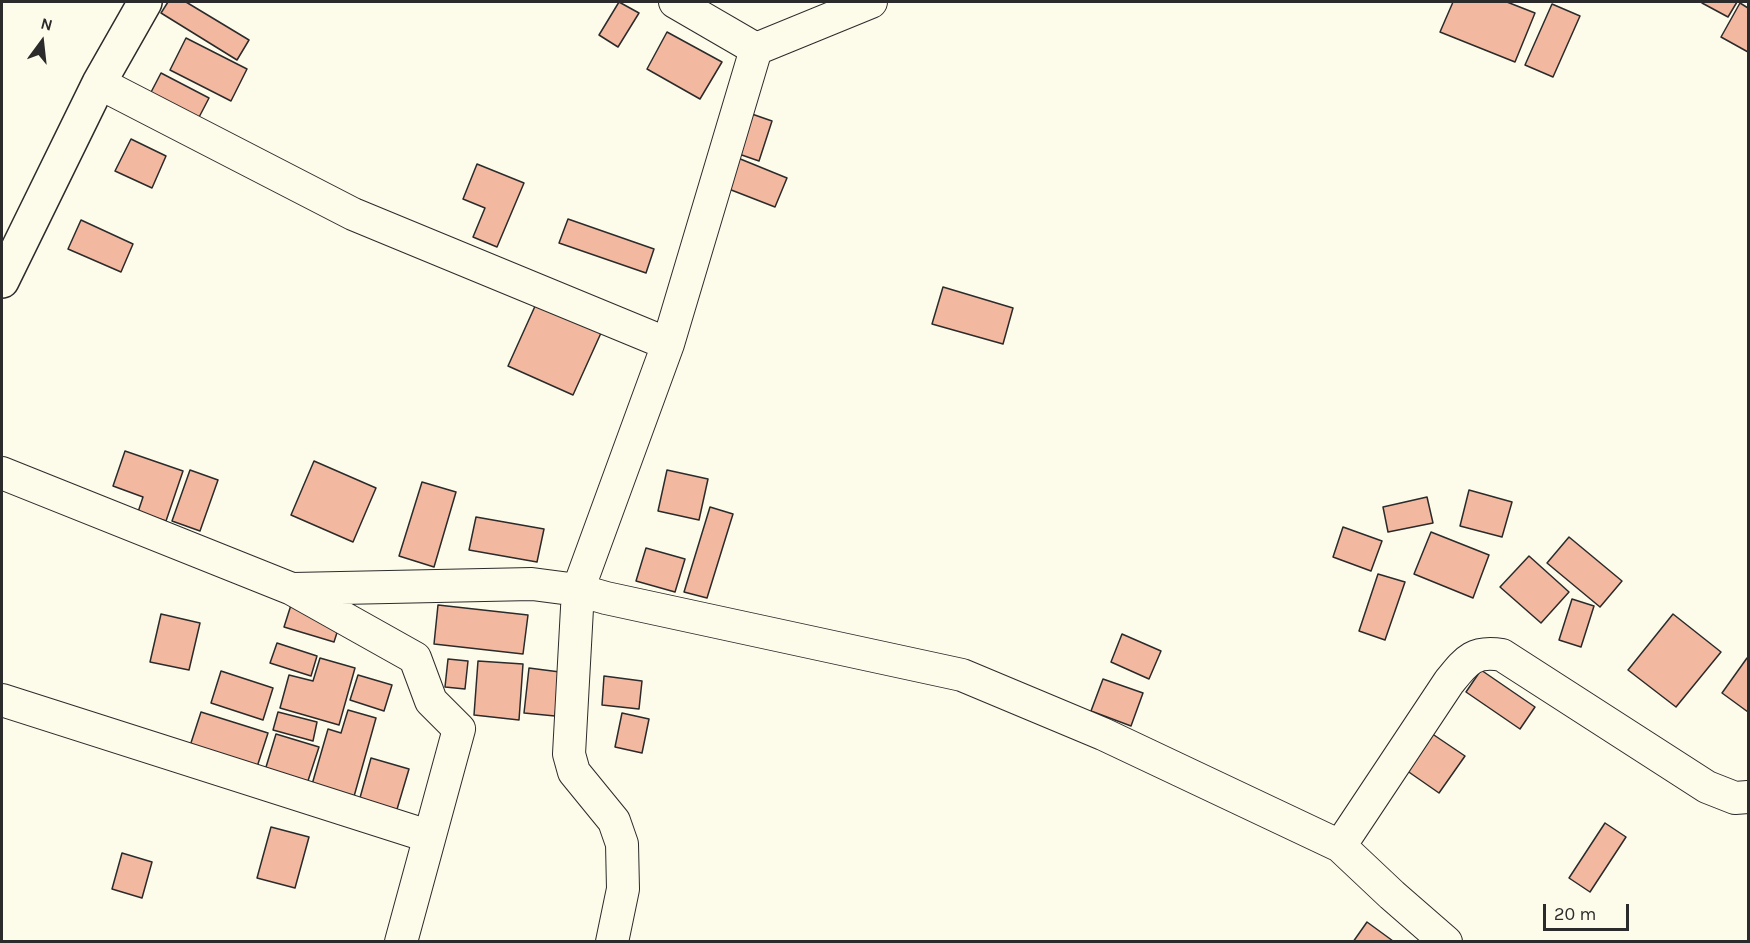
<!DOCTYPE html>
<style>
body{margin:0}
#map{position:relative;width:1750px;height:943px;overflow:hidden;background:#fdfbea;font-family:Karla,sans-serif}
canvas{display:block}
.frame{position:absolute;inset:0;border:3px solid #2b2b2b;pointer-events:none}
.north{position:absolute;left:12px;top:12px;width:60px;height:60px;-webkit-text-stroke:4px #fdfbea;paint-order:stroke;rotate:15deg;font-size:16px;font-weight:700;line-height:24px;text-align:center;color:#2b2b2b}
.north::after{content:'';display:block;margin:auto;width:21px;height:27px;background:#2b2b2b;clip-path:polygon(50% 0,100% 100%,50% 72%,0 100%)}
.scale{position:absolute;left:1543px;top:904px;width:86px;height:27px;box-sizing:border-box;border:3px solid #2b2b2b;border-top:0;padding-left:8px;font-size:18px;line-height:21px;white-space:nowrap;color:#2b2b2b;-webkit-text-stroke:4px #fdfbea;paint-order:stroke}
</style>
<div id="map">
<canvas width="1750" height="943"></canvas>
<div class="frame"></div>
<div class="north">N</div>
<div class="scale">20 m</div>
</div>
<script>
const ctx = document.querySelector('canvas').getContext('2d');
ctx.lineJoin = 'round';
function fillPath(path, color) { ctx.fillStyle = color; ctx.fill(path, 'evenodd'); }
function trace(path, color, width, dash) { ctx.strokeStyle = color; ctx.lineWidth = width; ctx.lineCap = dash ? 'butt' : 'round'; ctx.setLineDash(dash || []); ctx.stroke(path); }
const building = new Path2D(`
 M168,2H186L249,40L237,60L161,13Z
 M619,2L639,13L618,47L599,35Z
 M1453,2H1507L1535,13L1515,62L1440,32Z
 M1703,2H1737L1728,17L1702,3Z
 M1740,3L1748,8V52L1721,37Z
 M1552,4L1580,16L1553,77L1525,65Z
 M667,32L722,62L700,99L647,69Z
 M186,38L247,69L231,101L170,70Z
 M161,73L209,98L196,123L148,98Z
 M749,113L772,121L759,161L736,153Z
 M131,139L166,156L152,188L115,171Z
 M733,156L787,178L775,207L721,186Z
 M477,164L524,183L497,247L473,237L485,208L463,199Z
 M568,219L654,249L646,273L559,243Z
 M81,220L133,244L121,272L68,249Z
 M943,287L1013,308L1003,344L932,324Z
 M536,304L601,333L573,395L508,366Z
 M125,451L183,471L166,521L138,512L143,497L113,486Z
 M314,461L376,488L353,542L291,515Z
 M190,470L218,480L200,531L172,521Z
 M667,470L708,479L699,520L658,511Z
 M422,482L456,492L434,567L399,556Z
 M1469,490L1512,502L1502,537L1460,526Z
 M1427,497L1433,523L1388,532L1383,507Z
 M710,507L733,514L707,598L684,592Z
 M476,517L544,529L537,562L469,550Z
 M1343,527L1382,541L1371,571L1333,557Z
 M1431,532L1489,555L1473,598L1414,574Z
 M1569,537L1622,581L1600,607L1547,563Z
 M646,548L685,559L675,592L636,581Z
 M1529,556L1569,592L1541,623L1500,587Z
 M1378,574L1405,582L1385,640L1359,631Z
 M1572,599L1594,606L1581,647L1559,640Z
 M291,605L341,620L334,642L284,627Z
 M438,605L528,615L523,654L434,644Z
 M161,614L200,623L189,670L150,662Z
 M1673,614L1721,652L1676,707L1628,670Z
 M1122,634L1161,651L1149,679L1111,662Z
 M277,643L317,656L311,676L270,663Z
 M320,658L355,668L339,725L280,708L289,675L313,681Z
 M1747,658L1748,659V712L1722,693Z
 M448,659L468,661L465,689L445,687Z
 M478,661L523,664L519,720L474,715Z
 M529,668L560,672L555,716L524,713Z
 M1481,670L1535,707L1520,729L1466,692Z
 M221,671L273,688L263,720L211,703Z
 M358,675L392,685L384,711L350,700Z
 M604,676L642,681L639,709L602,705Z
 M1103,679L1143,693L1131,726L1091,711Z
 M348,710L376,718L353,800L311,788L328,729L341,733Z
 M201,712L268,733L256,770L189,749Z
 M278,712L317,722L313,741L273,730Z
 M622,713L649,719L642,753L615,747Z
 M1428,731L1465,756L1439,793L1403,768Z
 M276,734L319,747L305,790L263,777Z
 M371,758L409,769L395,816L358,805Z
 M1605,823L1626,837L1590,892L1569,878Z
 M271,827L309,837L295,888L257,878Z
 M122,853L152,862L142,898L112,889Z
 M1367,922L1393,941L1392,942H1353Z`);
fillPath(building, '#f2b8a0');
trace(building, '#2b2b2b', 1.5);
const minor = new Path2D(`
 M675,2L756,49
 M756,49L668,344L578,590L606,598L962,675L1103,734L1340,846L1392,895L1446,942
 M756,49L871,2
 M99,83L353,214L668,344
 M2,473L292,589L415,658L431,701L459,729L401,942
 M293,589L532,584L578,590L569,754L574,772L614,821L622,844L623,889L612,942
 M2,700L428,836
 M1340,846L1449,682C1466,661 1473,650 1502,655L1707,787L1735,798L1748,797`);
const major = new Path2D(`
 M2,281L99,83L145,2`);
trace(minor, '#2b2b2b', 34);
trace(major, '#2b2b2b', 36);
trace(minor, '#fdfbea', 32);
trace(major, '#fdfbea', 33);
</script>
